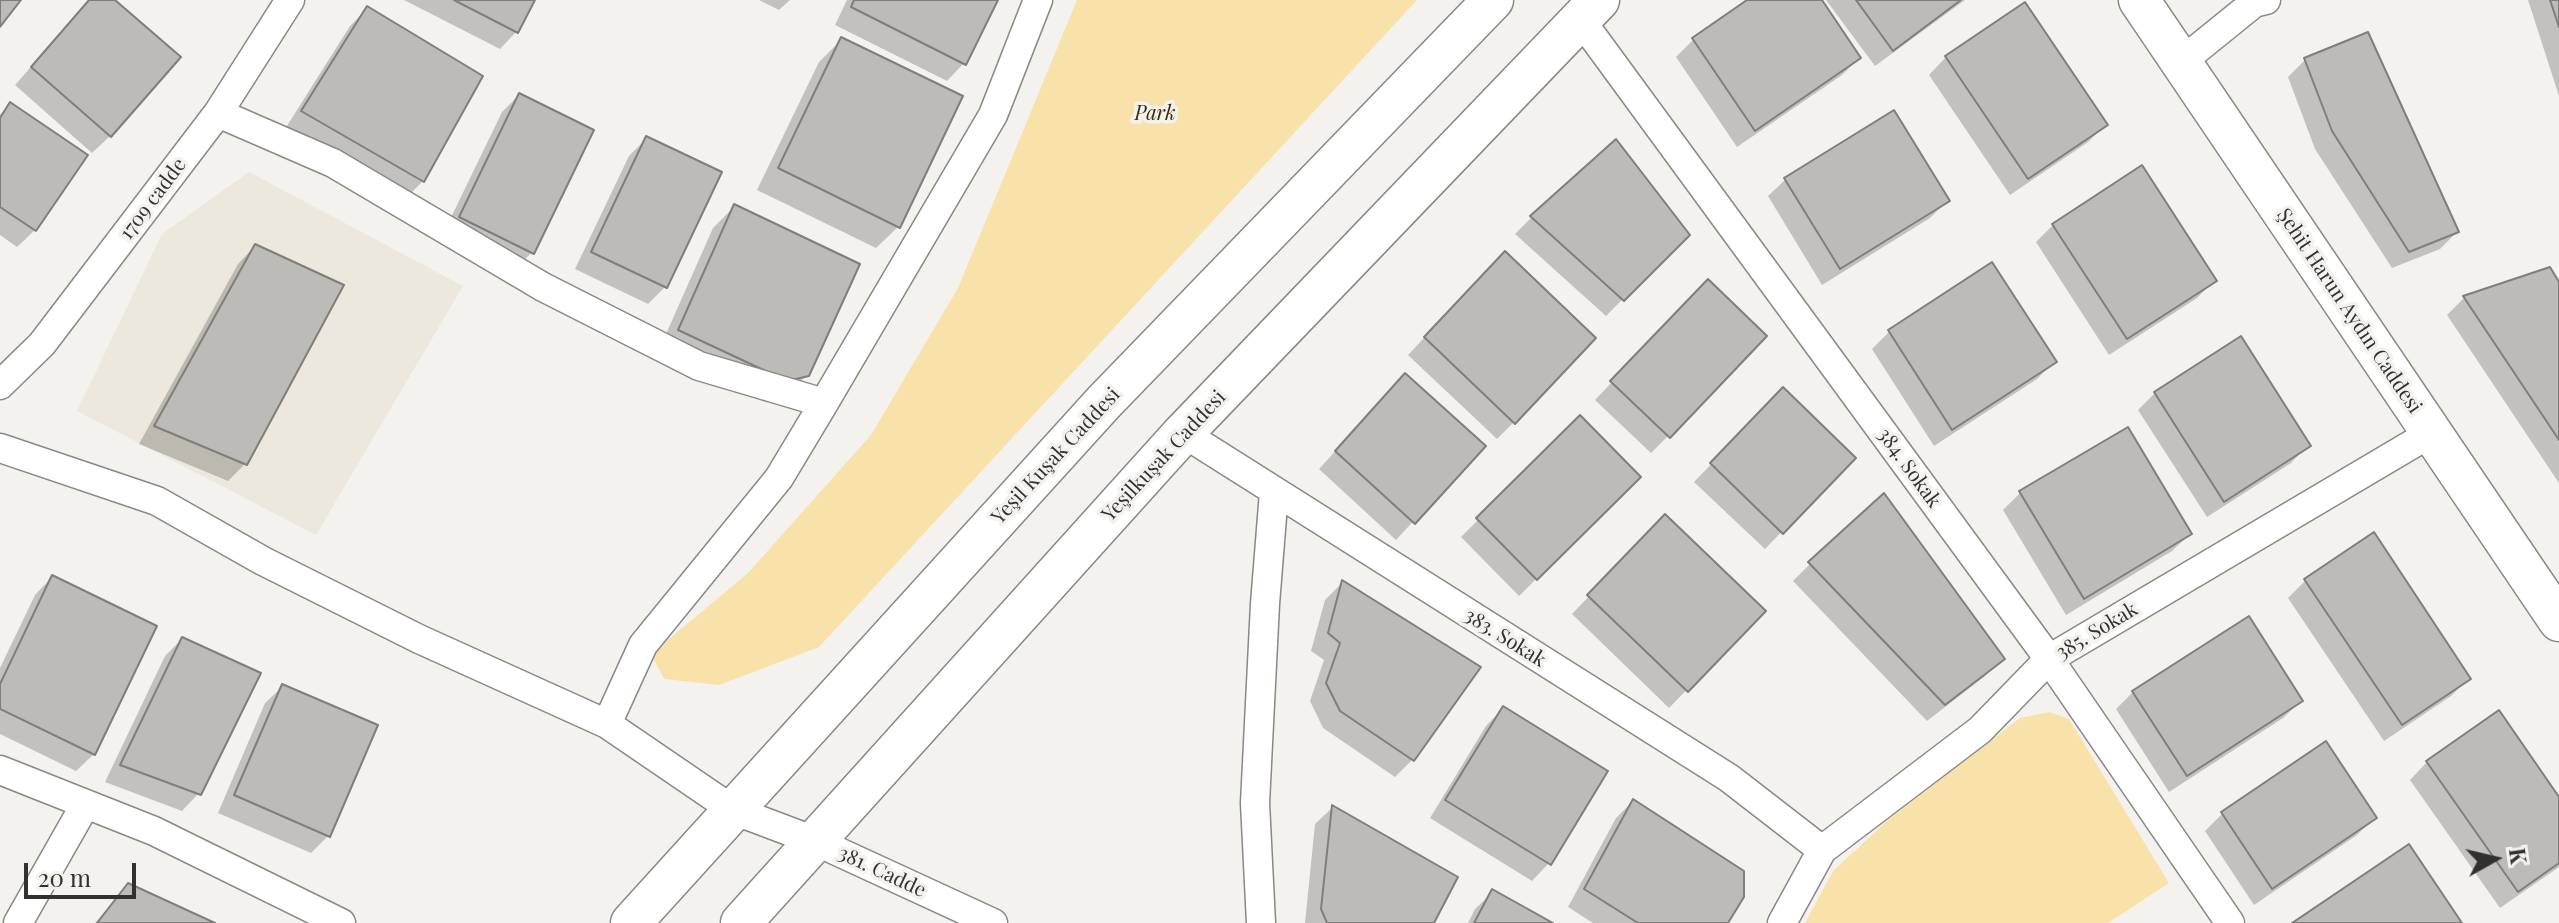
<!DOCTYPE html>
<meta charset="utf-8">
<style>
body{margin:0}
#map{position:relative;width:2559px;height:923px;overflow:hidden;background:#f4f2ef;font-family:"Playfair Display",serif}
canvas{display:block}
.north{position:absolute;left:2455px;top:819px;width:80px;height:80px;-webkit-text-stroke:6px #f4f2ef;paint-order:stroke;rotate:82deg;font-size:22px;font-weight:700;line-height:32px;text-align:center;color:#31312f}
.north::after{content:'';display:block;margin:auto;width:28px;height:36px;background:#31312f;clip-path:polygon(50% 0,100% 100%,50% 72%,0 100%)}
.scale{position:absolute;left:24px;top:863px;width:112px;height:36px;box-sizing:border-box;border:4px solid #31312f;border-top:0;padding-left:10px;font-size:24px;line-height:28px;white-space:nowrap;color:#31312f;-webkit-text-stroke:6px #f4f2ef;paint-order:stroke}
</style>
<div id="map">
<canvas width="2559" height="923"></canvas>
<div class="north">K</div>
<div class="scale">20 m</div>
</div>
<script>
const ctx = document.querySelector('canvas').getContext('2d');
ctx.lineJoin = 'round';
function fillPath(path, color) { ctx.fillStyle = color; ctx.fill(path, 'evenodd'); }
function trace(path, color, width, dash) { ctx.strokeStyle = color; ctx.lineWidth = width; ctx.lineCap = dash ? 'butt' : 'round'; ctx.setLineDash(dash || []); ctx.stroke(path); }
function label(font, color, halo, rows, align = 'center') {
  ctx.font = font + ' "Playfair Display",serif'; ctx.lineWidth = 7; ctx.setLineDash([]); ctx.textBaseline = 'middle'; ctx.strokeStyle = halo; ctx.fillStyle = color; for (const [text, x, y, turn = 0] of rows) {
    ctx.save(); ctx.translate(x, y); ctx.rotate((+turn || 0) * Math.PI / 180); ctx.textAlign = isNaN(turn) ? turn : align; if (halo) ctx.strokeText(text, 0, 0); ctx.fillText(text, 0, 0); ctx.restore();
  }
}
fillPath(new Path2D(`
 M249,172L463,286L316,535L77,411L162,234Z`), '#ece8dd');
fillPath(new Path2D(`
 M1077,0H1417L819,647L719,685L664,679L651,654L748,573L871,435L958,288Z
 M2050,712L2069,719L2169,883L2108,923H1805L1833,871L1887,821L2020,718Z`), '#f9e2aa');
fillPath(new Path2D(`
 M90,0H112L110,136L92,153L15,85Z
 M404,0H533L517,31L500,49Z
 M759,0H790L779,10Z
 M847,0H995L964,63L947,81L835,25Z
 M1750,0H1819L1859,58L1842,75L1737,147L1676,57L1693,40Z
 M1826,0H1965L1875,66Z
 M2528,0H2559V96Z
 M367,9L423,181L406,198L285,129L350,26Z
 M841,40L898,227L876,248L757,190L819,62Z
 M1946,57L2105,125L2088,142L2010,195L1929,75Z
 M2305,60L2457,232L2440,249L2392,268L2315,149L2288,77Z
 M519,95L532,252L515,270L443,234L502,112Z
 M11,105L35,230L17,247L0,235V115Z
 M647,138L665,287L648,304L575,269L629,156Z
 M1786,179L1947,201L1930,218L1822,285L1768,196Z
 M735,206L807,375L785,397L765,402L658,352L713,228Z
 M1532,217L1687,234L1606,316L1515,234Z
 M2053,225L2214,281L2197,298L2109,355L2036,242Z
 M255,246L245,464L228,481L139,444L238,264Z
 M2549,270L2559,286V483L2447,315L2464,298Z
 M1487,271L1514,422L1497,439L1408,355Z
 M1691,299L1668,436L1651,453L1595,400Z
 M1889,332L2054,362L2037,379L1934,446L1872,349Z
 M1388,393L1483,446L1396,540L1319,469Z
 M2155,393L2308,445L2291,463L2207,517L2138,410Z
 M1766,407L1853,458L1765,549L1694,482Z
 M1580,418L1639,477L1519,596L1461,537Z
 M2020,493L2190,534L2172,551L2066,615L2003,510Z
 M1648,534L1763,611L1669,708L1572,614Z
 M1810,564L2002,659L1985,676L1927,721L1793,581Z
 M52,577L94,754L76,771L0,734V668L35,595Z
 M2305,581L2469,678L2451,696L2384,741L2288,598Z
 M1342,583L1478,667L1412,760L1395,777L1323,728L1310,701L1324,660L1311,651L1325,600Z
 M182,639L199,793L182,811L105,782L165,656Z
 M283,686L328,836L311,853L218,813L265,703Z
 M2133,692L2301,701L2283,718L2169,792L2116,709Z
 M1503,708L1549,863L1532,881L1430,818L1486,726Z
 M2325,744L2374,818L2357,835L2254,905L2205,831L2222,814Z
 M2427,762L2559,801V867L2500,908L2410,780Z
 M1633,801L1726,923H1593L1568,907L1616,818Z
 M1332,808L1432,923H1305L1315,824Z
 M129,885L211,923H95Z
 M1493,892L1549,923H1468L1475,909Z`), '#0003');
const building = new Path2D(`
 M0,0H21L0,27Z
 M89,0H115L181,57L111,137L31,67Z
 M454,0H535L518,33Z
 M854,0H998L966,65L851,7Z
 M1747,0H1822L1861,58L1755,131L1692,38Z
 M1856,0H1961L1893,51Z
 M2550,0H2559V27Z
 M2025,2L2108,125L2028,179L1945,56Z
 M367,6L483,76L424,182L301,111Z
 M2368,32L2459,232L2409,252L2332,131L2304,58Z
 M841,37L963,96L900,228L778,168Z
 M519,93L594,130L534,254L459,217Z
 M10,102L88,155L36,231L0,207V118Z
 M1894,110L1950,201L1840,269L1784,178Z
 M646,136L722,172L667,288L591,252Z
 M1616,139L1690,235L1624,301L1530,216Z
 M2142,165L2217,281L2127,339L2052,224Z
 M734,204L860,264L809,376L787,381L678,330Z
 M255,244L344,285L247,465L154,426Z
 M1505,251L1596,338L1515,424L1424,337Z
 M1992,262L2057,362L1952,430L1888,330Z
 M2550,267L2559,282V440L2463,296Z
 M1708,279L1767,336L1670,438L1610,381Z
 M2241,336L2311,446L2224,502L2154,392Z
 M1405,373L1486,446L1415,524L1335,451Z
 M1783,387L1856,458L1783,534L1710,463Z
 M1580,415L1641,477L1537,580L1476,518Z
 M2128,427L2192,534L2084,599L2019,491Z
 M1884,493L2005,659L1945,705L1808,562Z
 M1665,514L1766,611L1688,692L1587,595Z
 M2374,532L2471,679L2402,725L2304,579Z
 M52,575L157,626L95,755L0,709V684Z
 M1342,580L1481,667L1414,761L1340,711L1326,683L1340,643L1328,633Z
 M2249,616L2303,701L2187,776L2132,691Z
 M182,637L261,673L201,795L120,765Z
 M282,684L378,725L330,837L234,795Z
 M1503,706L1608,771L1551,865L1445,800Z
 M2499,710L2559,797V863L2518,892L2426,761Z
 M2326,741L2377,818L2272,889L2221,812Z
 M1633,799L1744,871V897L1728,923H1638L1584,889Z
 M1332,805L1458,877L1434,923H1327L1321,909Z
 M2409,844L2462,923H2292Z
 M128,883L215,923H97Z
 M1492,889L1553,923H1474Z`);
fillPath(building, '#bdbbb8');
trace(building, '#7f7e7a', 2);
const street = new Path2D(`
 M1580,19L2049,659L2230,923
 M2181,62L2254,3L2266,0
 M218,113L333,163L543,287L699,366L824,403
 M0,385L42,344L218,113L290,0
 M1183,433L1729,778L1822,850
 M0,448L157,501L263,561L419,639L607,724L733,810L815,841L993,923
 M607,724L643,645L779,478L824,403L993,115L1038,0
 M0,770L154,831L341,923
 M18,923L85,805
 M1261,923L1255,803L1265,604L1274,492
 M1782,923L1822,850L1980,730L2049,659L2431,433`);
const secondary = new Path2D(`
 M2139,0L2559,621
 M631,923L1104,402L1493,0
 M741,923L1183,433L1599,0`);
trace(street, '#898885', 31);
trace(secondary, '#898885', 43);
trace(street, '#fff', 28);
trace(secondary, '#fff', 40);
label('italic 20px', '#382c0a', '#f4f2ef', [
 ["Park",1155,114]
]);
label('20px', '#31312f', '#f4f2ef', [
 ["1709 cadde",153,199,-53],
 ["Şehit Harun Aydın Caddesi",2349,311,56],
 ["Yeşil Kuşak Caddesi",1056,456,-47],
 ["Yeşilkuşak Caddesi",1164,456,-47],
 ["384. Sokak",1909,468,54],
 ["385. Sokak",2097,631,-31],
 ["383. Sokak",1505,638,32],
 ["381. Cadde",882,872,25]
]);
</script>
